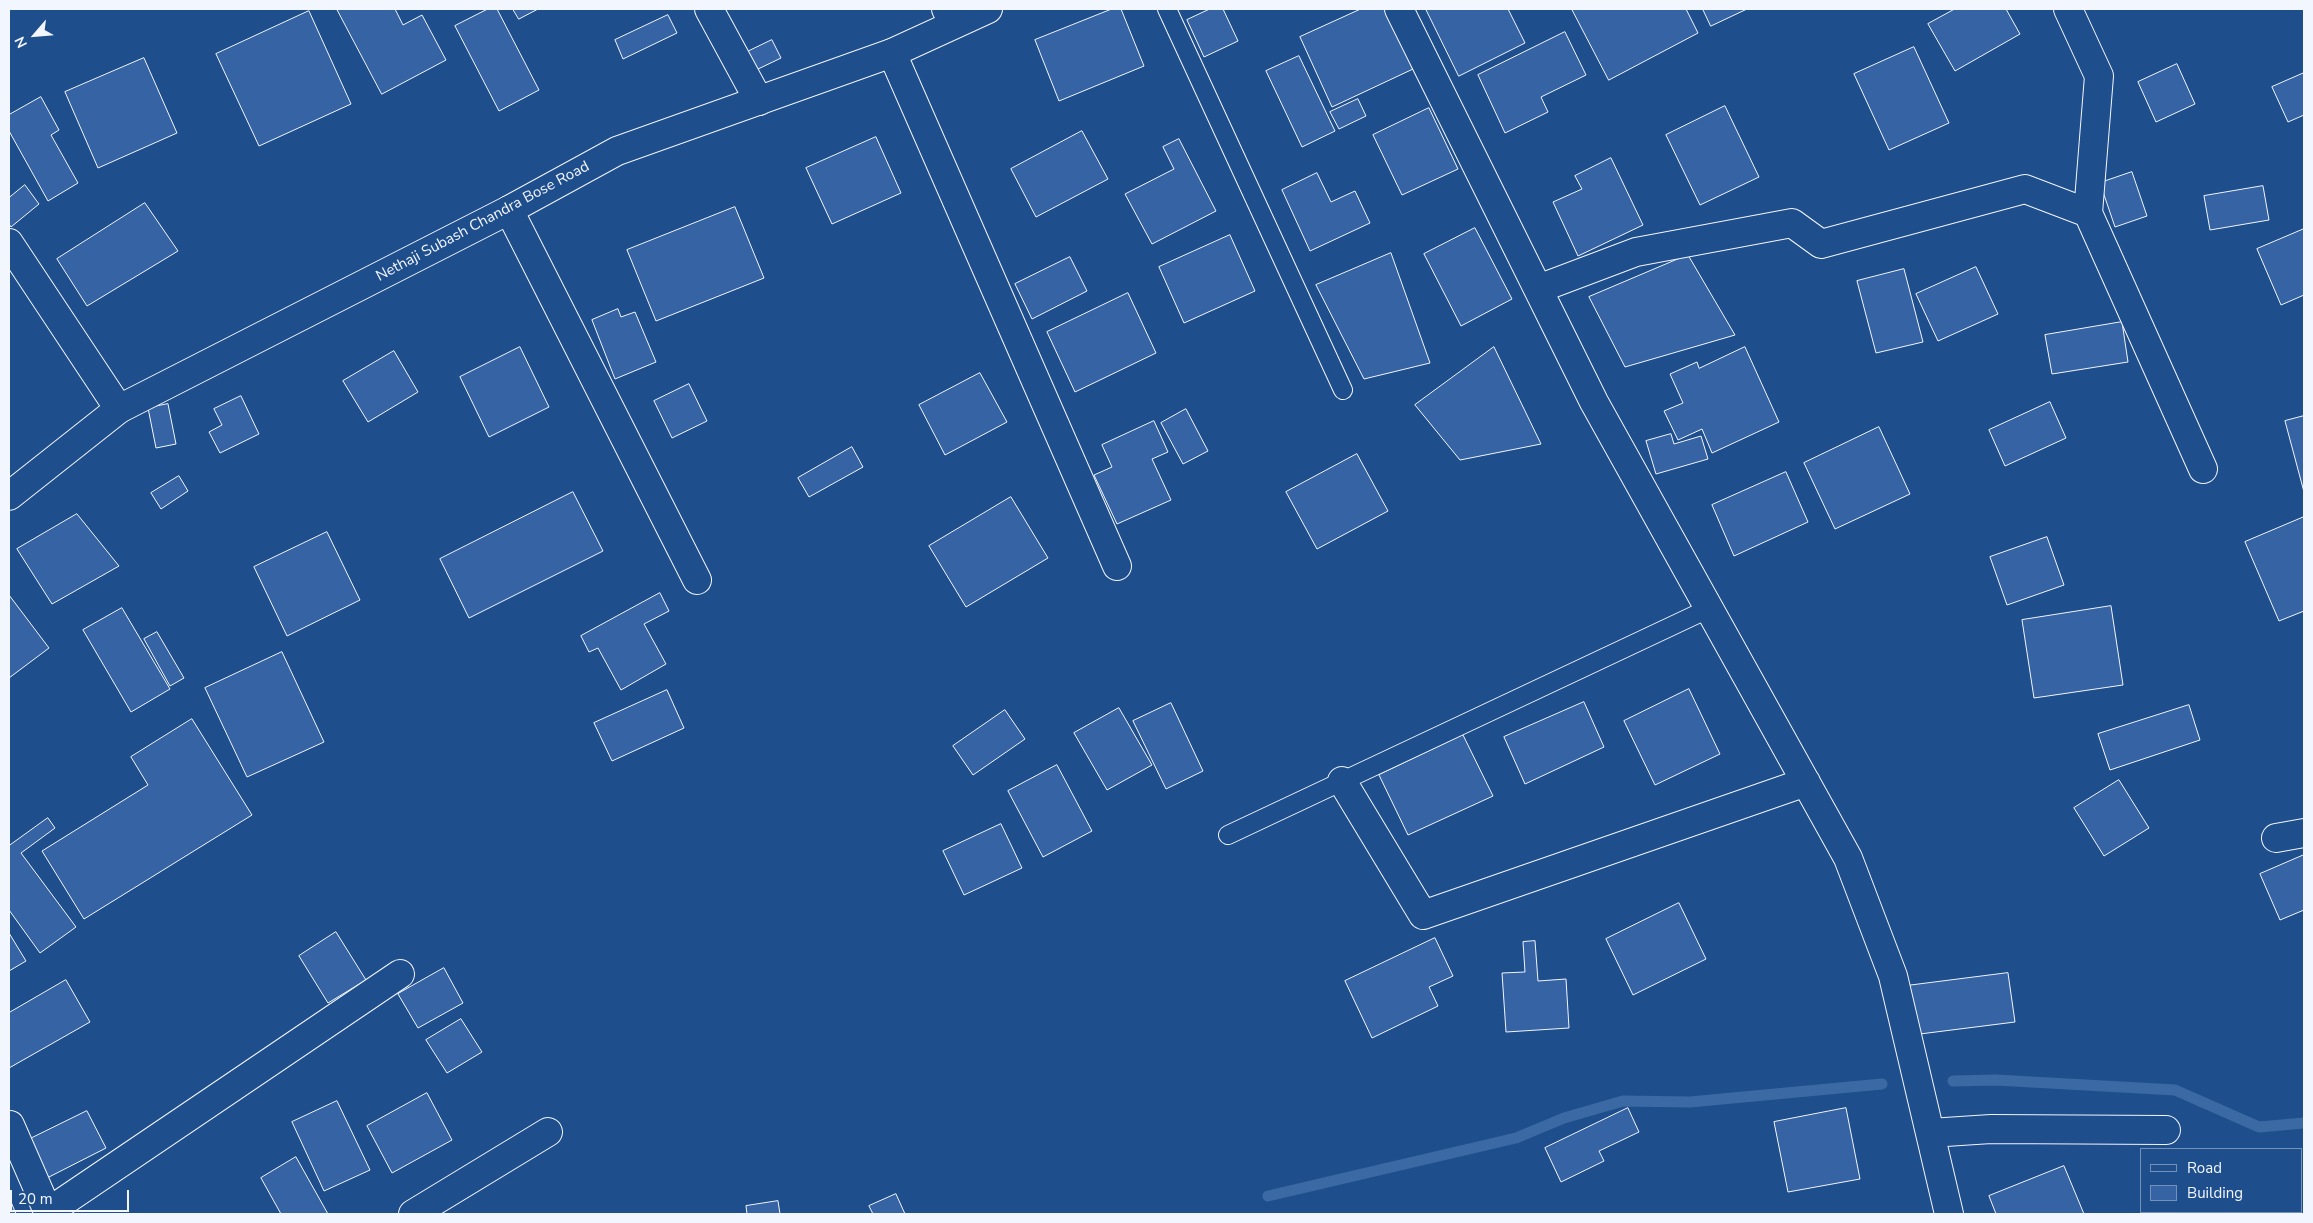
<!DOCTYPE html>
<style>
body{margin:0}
#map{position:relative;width:2313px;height:1223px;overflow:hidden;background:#1f4e8c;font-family:"Nunito Sans",sans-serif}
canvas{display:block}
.frame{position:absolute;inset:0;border:10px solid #f2f6ff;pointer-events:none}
.legend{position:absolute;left:2140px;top:1148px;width:162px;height:65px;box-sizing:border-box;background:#1f4e8c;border:1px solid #7391ba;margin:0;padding:6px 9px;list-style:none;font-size:15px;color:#f2f6ff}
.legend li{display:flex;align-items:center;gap:10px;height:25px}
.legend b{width:25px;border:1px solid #7391ba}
.north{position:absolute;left:10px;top:10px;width:50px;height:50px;-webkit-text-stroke:4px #1f4e8c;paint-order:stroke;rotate:243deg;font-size:14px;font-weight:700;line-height:20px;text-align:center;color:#f2f6ff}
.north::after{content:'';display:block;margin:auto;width:18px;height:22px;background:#f2f6ff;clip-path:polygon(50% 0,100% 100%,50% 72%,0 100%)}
.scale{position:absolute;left:10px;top:1190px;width:119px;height:22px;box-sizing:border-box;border:2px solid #f2f6ff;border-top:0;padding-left:6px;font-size:15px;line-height:18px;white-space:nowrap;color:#f2f6ff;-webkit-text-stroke:4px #1f4e8c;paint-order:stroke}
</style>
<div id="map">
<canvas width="2313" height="1223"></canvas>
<div class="frame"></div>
<ul class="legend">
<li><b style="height:6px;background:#1f4e8c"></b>Road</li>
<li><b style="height:14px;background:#3563a3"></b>Building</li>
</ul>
<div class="north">N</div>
<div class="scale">20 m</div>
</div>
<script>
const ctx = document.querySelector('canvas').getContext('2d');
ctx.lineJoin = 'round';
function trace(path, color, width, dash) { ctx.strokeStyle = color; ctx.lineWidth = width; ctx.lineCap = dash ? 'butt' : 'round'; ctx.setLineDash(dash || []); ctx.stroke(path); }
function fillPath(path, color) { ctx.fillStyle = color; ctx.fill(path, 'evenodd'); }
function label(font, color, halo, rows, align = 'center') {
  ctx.font = font + ' "Nunito Sans",sans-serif'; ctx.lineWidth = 4; ctx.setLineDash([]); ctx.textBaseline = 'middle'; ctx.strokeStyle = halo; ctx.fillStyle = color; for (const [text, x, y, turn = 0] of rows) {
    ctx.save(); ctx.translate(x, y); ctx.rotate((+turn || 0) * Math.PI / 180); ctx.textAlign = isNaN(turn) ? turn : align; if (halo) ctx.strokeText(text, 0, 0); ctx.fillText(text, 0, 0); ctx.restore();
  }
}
trace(new Path2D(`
 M1953,1081L1996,1080L2175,1090L2259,1127L2304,1123
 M1268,1196L1516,1138L1564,1118L1623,1101L1690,1102L1882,1084`), '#3b69a3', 11);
const building = new Path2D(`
 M337,9H395L403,25L422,15L446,60L382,94Z
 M488,9H497L539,90L499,111L455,26Z
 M513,9H538L519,19Z
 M1112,9H1121L1144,66L1059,101L1035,40Z
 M1210,9H1223L1238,41L1204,57L1187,20Z
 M1361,9H1385L1413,69L1332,107L1300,37Z
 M1426,9H1508L1525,43L1459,76Z
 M1572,9H1686L1698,33L1609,80Z
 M1703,9H1747L1711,26Z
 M1955,9H2006L2020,34L1955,71L1928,24Z
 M309,11L351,104L259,146L216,54Z
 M668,15L677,33L623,59L615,40Z
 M1565,32L1586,75L1541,97L1548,112L1505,133L1478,75Z
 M772,40L781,58L754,71L745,53Z
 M1914,47L1949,123L1889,150L1854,74Z
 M1299,56L1335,131L1302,147L1266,71Z
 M144,58L177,133L98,168L65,92Z
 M2177,64L2195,104L2156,122L2138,82Z
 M2304,73V115L2288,122L2272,87Z
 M41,97L59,130L51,135L78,183L48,201L9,131V115Z
 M1358,99L1366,116L1339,129L1330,112Z
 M1725,106L1759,177L1700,205L1666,135Z
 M1429,108L1458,169L1402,195L1373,135Z
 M1082,131L1108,179L1036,217L1011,169Z
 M876,137L901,193L832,224L806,168Z
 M1179,139L1216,211L1152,244L1125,194L1174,169L1163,147Z
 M1611,158L1643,225L1578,256L1553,202L1582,189L1575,176Z
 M2132,172L2147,216L2115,227L2100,183Z
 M1317,173L1331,202L1355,191L1370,223L1310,251L1282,190Z
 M25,185L39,204L11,227L9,224V198Z
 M2263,186L2269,220L2210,230L2204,196Z
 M145,203L178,251L87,306L57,259Z
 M735,207L764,278L656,321L627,250Z
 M1475,228L1512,299L1461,326L1424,254Z
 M2304,229V295L2281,305L2257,249Z
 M1230,235L1255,291L1184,323L1159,267Z
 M1391,253L1430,363L1364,379L1316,285Z
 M1688,255L1735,335L1625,367L1589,297Z
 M1070,257L1087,291L1032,319L1015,284Z
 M1976,267L1998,314L1938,341L1916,294Z
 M1904,269L1923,342L1876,353L1857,281Z
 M1128,293L1156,353L1075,392L1047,332Z
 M618,309L621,317L635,312L656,362L615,379L592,320Z
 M2122,322L2128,362L2052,374L2045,335Z
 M520,347L549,407L489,437L460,377Z
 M1494,347L1541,444L1460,460L1415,405Z
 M1745,347L1779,422L1712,453L1702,429L1678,440L1664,411L1683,403L1670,374L1697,362L1699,368Z
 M394,351L418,392L368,422L343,381Z
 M980,373L1007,422L945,455L919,405Z
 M689,384L707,421L672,438L654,401Z
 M241,396L259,434L220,453L209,432L222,425L214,409Z
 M2050,402L2066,438L2005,466L1989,430Z
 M168,404L176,444L156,448L148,408Z
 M1186,409L1208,451L1183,464L1161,423Z
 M2304,416V492L2285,421Z
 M1154,421L1168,452L1152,459L1171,500L1117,524L1094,475L1112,467L1102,445Z
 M1879,427L1910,494L1835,529L1804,463Z
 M1671,434L1674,444L1701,436L1708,459L1656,474L1646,441Z
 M852,447L863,467L809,497L798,478Z
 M1357,454L1388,511L1317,549L1286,492Z
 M1786,472L1808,522L1734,556L1712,505Z
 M179,476L188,491L161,509L151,493Z
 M573,492L603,551L469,618L440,559Z
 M1011,497L1048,558L966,607L929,546Z
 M77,514L119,566L52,604L17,549Z
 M2304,517V611L2279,621L2245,542Z
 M327,532L360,600L287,636L254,567Z
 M2047,537L2064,585L2007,605L1990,557Z
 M660,593L669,611L644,624L666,664L621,690L598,648L589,652L581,636Z
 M9,595L49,648L9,678Z
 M2111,606L2123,685L2034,698L2022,620Z
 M122,608L170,689L131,712L83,630Z
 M157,632L184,678L170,686L144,639Z
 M282,652L324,742L247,777L205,688Z
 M1689,689L1720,754L1655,785L1624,721Z
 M667,690L684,728L612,761L594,723Z
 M1584,702L1604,747L1525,784L1504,737Z
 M1171,703L1203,771L1166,789L1133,721Z
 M2189,705L2200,740L2110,770L2098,734Z
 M1119,708L1152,765L1107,790L1074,733Z
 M1005,710L1025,739L973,775L953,746Z
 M192,719L252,815L84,919L42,851L148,785L131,757Z
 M1463,735L1493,796L1408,835L1379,775Z
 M1057,765L1092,831L1043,857L1008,791Z
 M2119,780L2149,828L2104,856L2074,808Z
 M48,818L55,828L21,853L76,927L40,953L9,910V846Z
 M1001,824L1022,868L964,895L943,851Z
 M2304,855V910L2280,920L2260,874Z
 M1679,903L1706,959L1633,995L1606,939Z
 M336,932L366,980L328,1003L299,956Z
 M9,933L26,961L9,971Z
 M1435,938L1453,976L1429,987L1438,1006L1372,1038L1345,981Z
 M1535,941L1538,981L1566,979L1569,1028L1506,1032L1502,973L1525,972L1523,942Z
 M444,968L463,1003L418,1028L398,994Z
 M2008,973L2015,1022L1912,1035L1906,986Z
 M66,980L90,1022L9,1068V1013Z
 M461,1019L482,1052L447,1073L426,1040Z
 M427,1093L452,1140L392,1173L367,1126Z
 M337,1101L370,1170L324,1191L292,1122Z
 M1628,1108L1639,1132L1599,1151L1604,1161L1561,1182L1545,1148Z
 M1846,1108L1860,1179L1788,1192L1774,1122Z
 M87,1111L106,1148L47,1178L28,1140Z
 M296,1157L328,1214H281L261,1178Z
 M2064,1166L2084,1214H1996L1989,1196Z
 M896,1194L905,1214H873L869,1206Z
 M9,1197L16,1214H9Z
 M778,1201L780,1214H747L746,1206Z`);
fillPath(building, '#3563a3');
trace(building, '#f2f6ff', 1);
const lane = new Path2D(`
 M1167,9L1343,390
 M1228,835L1710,608`);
const street = new Path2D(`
 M709,9L759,101
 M946,9L954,24
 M1399,9L1594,402L1848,858L1893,976L1949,1214
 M2068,9L2099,76L2088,213L2203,469
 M892,53L1117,566
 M509,210L697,580
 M9,243L119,409
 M1538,289L1636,252L1792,223L1821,244L2025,189L2088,213
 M1342,781L1423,915L1806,782
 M2276,838L2304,833
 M10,1125L49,1214
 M1930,1133L1991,1129L2166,1130
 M48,1212L400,974
 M413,1214L548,1132`);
const secondary = new Path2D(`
 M9,496L119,409L509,210L617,151L892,53L988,9`);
trace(lane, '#f2f6ff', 20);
trace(street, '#f2f6ff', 30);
trace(secondary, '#f2f6ff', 30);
trace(lane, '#1f4e8c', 18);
trace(street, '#1f4e8c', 28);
trace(secondary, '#1f4e8c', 28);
label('15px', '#f2f6ff', '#1f4e8c', [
 ["Nethaji Subash Chandra Bose Road",483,222,-28]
]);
</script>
